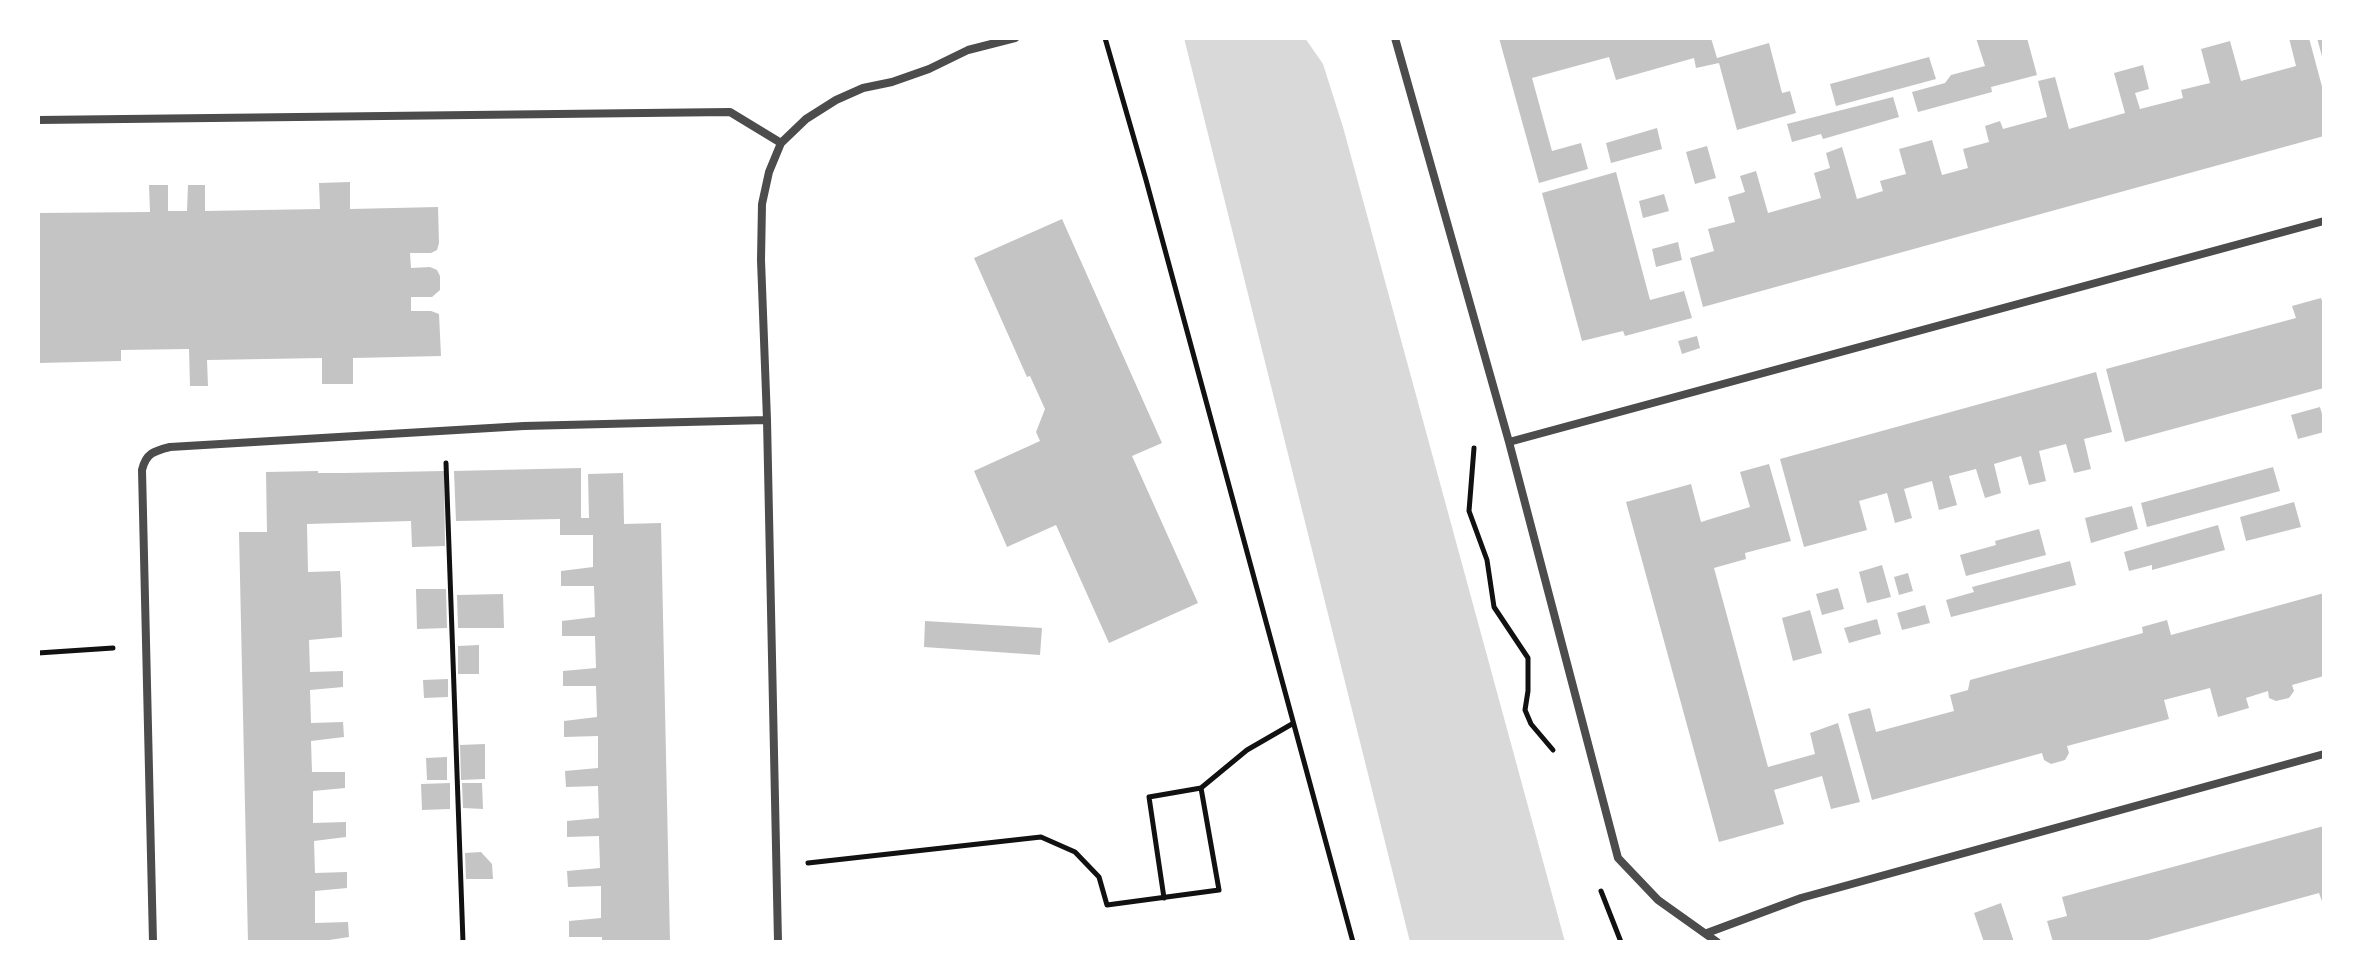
<!DOCTYPE html>
<style>
body{margin:0}
#map{position:relative;width:2362px;height:980px;overflow:hidden;background:#fff;font-family:"Noto Sans",sans-serif}
canvas{display:block}
.frame{position:absolute;inset:0;border:40px solid #fff;pointer-events:none}
</style>
<div id="map">
<canvas width="2362" height="980"></canvas>
<div class="frame"></div>
</div>
<script>
const ctx = document.querySelector('canvas').getContext('2d');
ctx.lineJoin = 'round';
function fillPath(path, color) { ctx.fillStyle = color; ctx.fill(path, 'evenodd'); }
function trace(path, color, width, dash) { ctx.strokeStyle = color; ctx.lineWidth = width; ctx.lineCap = dash ? 'butt' : 'round'; ctx.setLineDash(dash || []); ctx.stroke(path); }
fillPath(new Path2D(`
 M1184,38H1305L1323,64L1343,127L1565,942H1410Z`), '#d9d9d9');
fillPath(new Path2D(`
 M1499,38H1711L1717,58L1769,43L1782,93L1790,91L1796,113L1737,130L1719,63L1696,68L1694,58L1616,80L1609,57L1532,78L1552,151L1581,143L1588,169L1539,183Z
 M1976,38H2027L2037,75L1991,87L1992,92L1918,112L1912,92L1945,83L1951,75L1985,66Z
 M2289,38H2309L2324,94V136L1703,307L1690,258L1714,251L1708,229L1735,222L1728,197L1745,192L1740,176L1756,171L1768,213L1821,198L1814,173L1830,168L1826,153L1842,147L1857,199L1883,191L1880,181L1906,174L1899,149L1932,140L1942,175L1968,168L1963,149L1989,142L1985,126L2000,121L2003,129L2047,117L2038,81L2055,77L2069,129L2125,113L2114,73L2143,65L2149,89L2135,93L2140,109L2183,98L2181,90L2210,83L2201,49L2230,41L2241,81L2296,66Z
 M2317,38H2324V60H2323Z
 M1929,57L1936,79L1836,106L1830,84Z
 M1893,97L1899,117L1823,139L1821,134L1792,142L1787,124Z
 M1657,128L1662,149L1611,163L1606,143Z
 M1707,146L1716,178L1695,184L1686,152Z
 M1616,172L1650,300L1684,291L1692,318L1625,336L1623,331L1582,341L1542,193Z
 M350,182V209L438,207L439,243L437,250L431,253H410L411,268L430,267L437,270L440,276V290L432,297H411V311H431L439,314L441,356L353,358V384H322V358L207,360L208,386H190L189,349L121,350V361L38,363V213L150,212L149,185H168V211H187L188,185H205V211L320,209L319,183Z
 M1664,194L1669,211L1643,218L1639,201Z
 M1062,219L1162,443L1132,456L1198,603L1109,643L1056,525L1007,547L974,471L1040,441L1036,432L1045,409L1030,376L1027,377L974,258Z
 M1678,242L1682,260L1656,267L1652,249Z
 M2321,298L2324,307V388L2125,442L2106,369L2296,318L2292,306Z
 M1697,336L1700,348L1682,354L1678,341Z
 M2096,372L2112,432L2084,439L2091,469L2074,473L2066,444L2039,451L2046,481L2029,485L2021,456L1994,464L2001,493L1985,498L1976,469L1949,476L1957,505L1939,510L1932,481L1904,489L1912,518L1895,523L1887,493L1859,501L1867,530L1804,547L1780,459Z
 M2320,407L2324,421V432L2298,439L2291,415Z
 M1769,464L1791,541L1745,553L1746,559L1714,568L1768,767L1815,754L1810,733L1838,723L1860,802L1831,809L1822,776L1774,790L1784,824L1719,842L1626,502L1691,484L1701,522L1750,507L1740,472Z
 M2273,467L2280,491L2147,527L2141,503Z
 M581,468V518H589L588,474L623,473L624,524L661,523L670,942H602V937H569V921L601,918V886L568,887L567,871L600,868L599,836L567,837V821L599,818L598,786L566,787L565,771L598,768V736L564,737V721L597,717L596,686H563V671L596,668L595,636H562V621L595,617L594,586H561V571L593,567V535H560V519L456,521L454,471Z
 M318,471V473H343L444,471L445,546L412,547L411,521L307,524L308,572L340,571L341,587L342,637L309,640L310,672L343,671V687L310,690L311,723L343,722L344,737L311,741L312,772H345V788L313,791V823L346,822V837L314,841L315,873L347,872V888L315,891V923L348,922L349,937L316,942H248L239,532H267L266,472Z
 M2294,502L2301,527L2246,541L2240,517Z
 M2132,506L2138,529L2091,543L2085,518Z
 M2218,525L2225,550L2152,570V565L2129,571L2124,552Z
 M2039,529L2046,555L1966,576L1960,555L1996,545L1995,541Z
 M2070,561L2076,585L1951,617L1946,600L1974,592L1972,587Z
 M1882,565L1891,597L1867,603L1859,572Z
 M1908,573L1913,591L1899,595L1894,577Z
 M1838,588L1844,609L1822,615L1816,594Z
 M416,589H446L447,628L417,629Z
 M2324,593V676L2292,685L2294,691L2289,698L2276,701L2269,698L2268,691L2246,698L2249,708L2218,717L2210,688L2164,700L2169,719L2067,746L2069,753L2065,760L2051,764L2044,760L2042,753L1872,800L1848,714L1870,708L1876,732L1954,711L1950,695L1968,690L1970,680L2143,633L2142,627L2167,620L2171,635Z
 M503,594L504,628H458L457,595Z
 M1925,605L1930,623L1902,630L1897,613Z
 M1810,610L1822,653L1793,661L1782,618Z
 M1877,619L1881,634L1849,643L1844,628Z
 M925,621L1042,628L1040,655L924,647Z
 M479,645V674H458V646Z
 M448,679V697L424,698L423,680Z
 M485,744V779L461,780L460,745Z
 M447,757V780H427L426,758Z
 M450,783V809L422,810L421,784Z
 M462,783H482L483,809L463,808Z
 M2324,826V907L2319,893L2141,942H2053L2047,921L2067,916L2062,897Z
 M481,852L492,864L493,879H466L465,853Z
 M2001,903L2014,942H1984L1974,913Z`), '#c4c4c4');
trace(new Path2D(`
 M1105,38L1146,180L1353,942
 M1474,448L1469,511L1487,560L1494,607L1528,658V691L1525,710L1531,724L1553,750
 M446,463L463,942
 M38,653L113,648
 M808,863L1041,837L1075,852L1099,877L1107,905L1219,890L1201,788
 M1601,891L1621,942
 M1164,898L1149,797L1201,788L1247,750L1292,724`), '#111', 5);
trace(new Path2D(`
 M1395,38L1509,442L1618,858L1658,900L1717,942
 M38,120L730,112L781,143
 M1509,442L2324,221
 M1707,933L1801,898L2324,754
 M153,942L142,470C146,453 154,451 170,447L524,426L767,420
 M778,942L767,420L761,260L762,204L769,172L781,143L806,119L836,100L863,88L892,82L929,69L968,50L1015,38`), '#4c4c4c', 8);
</script>
